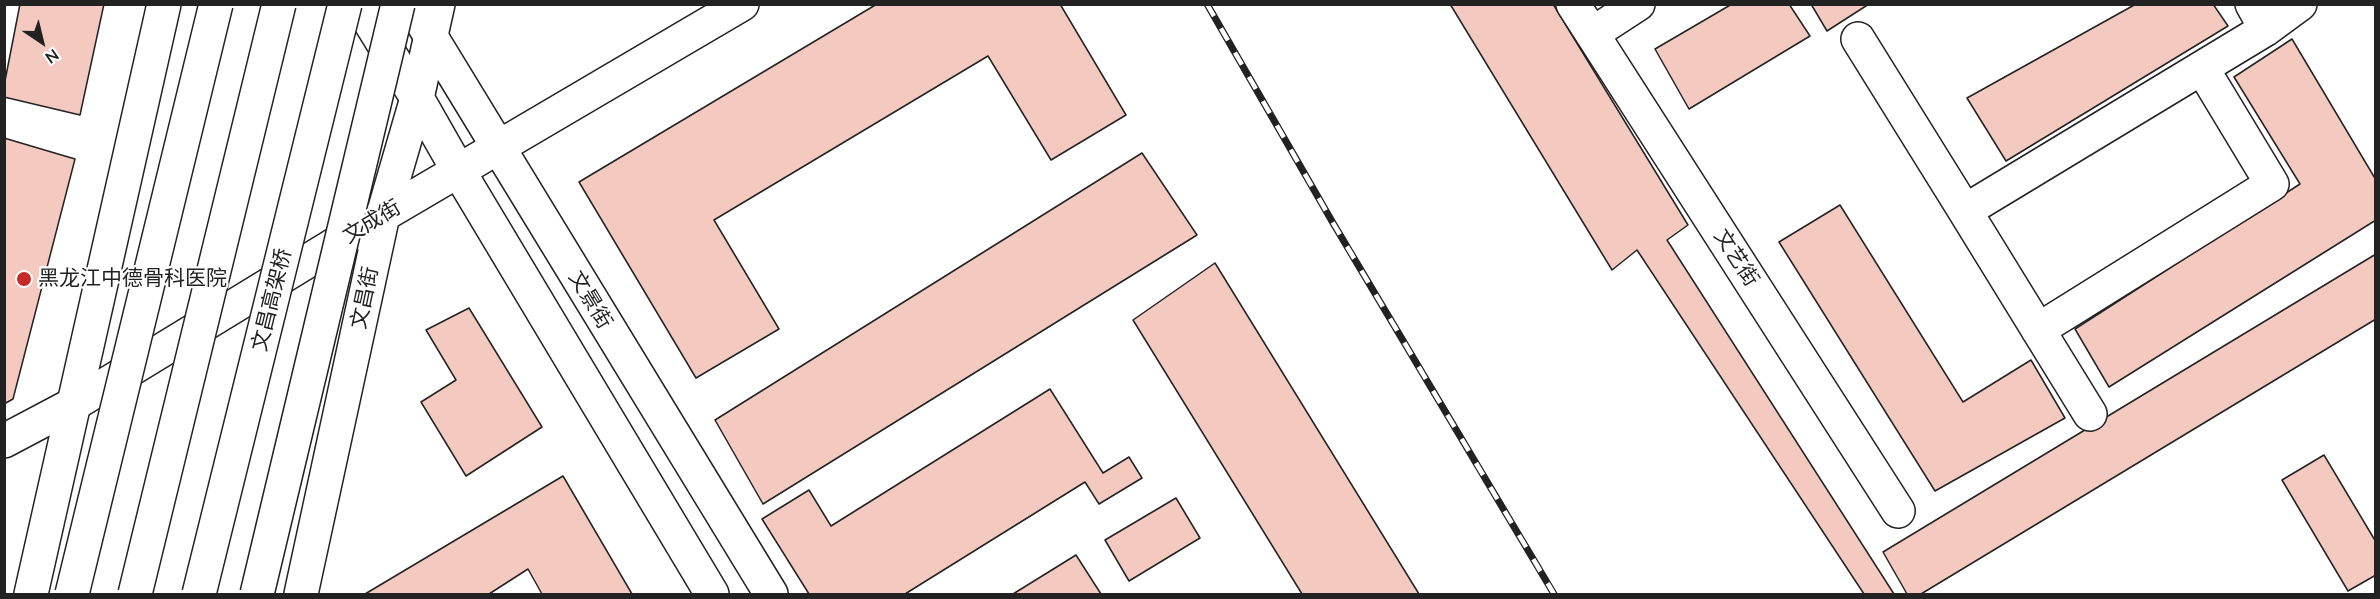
<!DOCTYPE html>
<meta charset="utf-8">
<style>
body{margin:0}
#map{position:relative;width:2380px;height:599px;overflow:hidden;background:#fff;font-family:Mulish,sans-serif}
canvas{display:block}
.frame{position:absolute;inset:0;border:6px solid #222;pointer-events:none}
.north{position:absolute;left:12px;top:12px;width:60px;height:60px;-webkit-text-stroke:4px #fff;paint-order:stroke;rotate:145deg;font-size:16px;font-weight:700;line-height:24px;text-align:center;color:#222}
.north::after{content:'';display:block;margin:auto;width:21px;height:27px;background:#222;clip-path:polygon(50% 0,100% 100%,50% 72%,0 100%)}
</style>
<div id="map">
<canvas width="2380" height="599"></canvas>
<div class="frame"></div>
<div class="north">N</div>
</div>
<script>
const ctx = document.querySelector('canvas').getContext('2d');
ctx.lineJoin = 'round';
function fillPath(path, color) { ctx.fillStyle = color; ctx.fill(path, 'evenodd'); }
function trace(path, color, width, dash) { ctx.strokeStyle = color; ctx.lineWidth = width; ctx.lineCap = dash ? 'butt' : 'round'; ctx.setLineDash(dash || []); ctx.stroke(path); }
function label(font, color, halo, rows, align = 'center') {
  ctx.font = font + ' Mulish,"Noto Sans SC",sans-serif'; ctx.lineWidth = 4.5; ctx.setLineDash([]); ctx.textBaseline = 'middle'; ctx.strokeStyle = halo; ctx.fillStyle = color; for (const [text, x, y, turn = 0] of rows) {
    ctx.save(); ctx.translate(x, y); ctx.rotate((+turn || 0) * Math.PI / 180); ctx.textAlign = isNaN(turn) ? turn : align; if (halo) ctx.strokeText(text, 0, 0); ctx.fillText(text, 0, 0); ctx.restore();
  }
}
const building = new Path2D(`
 M20,4H104L80,115L4,97V86Z
 M877,4H1060L1126,115L1051,160L988,56L714,220L779,329L696,378L579,182Z
 M1450,4H1553L1688,225L1667,240L1894,594H1864L1637,250L1612,270Z
 M1732,4H1789L1810,36L1689,109L1655,49Z
 M1811,4H1869L1827,31Z
 M2136,4H2213L2228,26L2006,161L1967,98Z
 M2292,39L2376,180V220L2109,387L2075,329L2300,184L2234,77Z
 M4,138L75,159L13,399L4,404Z
 M1142,153L1197,235L763,504L715,420Z
 M1840,205L1963,402L2031,360L2065,418L1935,491L1779,242Z
 M2376,254V319L1921,594H1907L1883,552Z
 M1215,263L1419,594H1302L1133,320Z
 M469,308L542,427L466,476L421,402L456,380L426,330Z
 M1050,389L1103,473L1129,457L1142,478L1099,504L1085,482L905,594H809L762,519L809,490L831,526Z
 M2324,455L2376,542V575L2348,591L2282,480Z
 M563,476L632,594H542L528,569L489,594H365Z
 M1176,498L1200,538L1129,581L1105,540Z
 M1076,555L1101,594H1013Z`);
fillPath(building, '#f3c9c0');
trace(building, '#222', 1.5);
const minor = new Path2D(`
 M1573,4L1898,511
 M2252,4L2266,29
 M1592,34L1638,4
 M1858,39L1965,211
 M2038,330L2272,184L2202,68
 M2090,414L1965,211L2266,29L2300,4
 M4,441L74,404L383,215L742,4`);
const major = new Path2D(`
 M359,4L417,98L458,170L712,594
 M411,4L771,594`);
const highway = new Path2D(`
 M31,594L164,4
 M301,594L383,215L417,98L438,4`);
trace(minor, '#222', 36);
trace(major, '#222', 36);
trace(highway, '#222', 36);
trace(minor, '#fff', 33);
trace(major, '#fff', 33);
trace(highway, '#fff', 33);
const rail = new Path2D(`
 M1207,4L1333,223L1554,594`);
trace(rail, '#222', 7);
trace(rail, '#fff', 4.5, [14]);
const highwayBridge = new Path2D(`
 M72,594L216,4
 M135,594L279,4
 M199,594L345,4
 M257,594L398,4`);
trace(highwayBridge, '#222', 36, []);
trace(highwayBridge, '#fff', 33);
for (const [x, y, r, color] of [
 [24,279,8,"#c62828"]
]) { const dot = new Path2D(); dot.arc(x, y, r, 0, 2 * Math.PI); ctx.fillStyle = color; ctx.fill(dot); trace(dot, '#fff', 2); }
label('21px', '#222', '#fff', [
 ["文成街",372,222,-31],
 ["文艺街",1736,258,57],
 ["文昌街",365,298,-78],
 ["文昌高架桥",272,300,-76],
 ["文景街",590,300,59]
]);
label('21px', '#222', '#fff', [
 ["黑龙江中德骨科医院",38,279]
], 'left');
</script>
